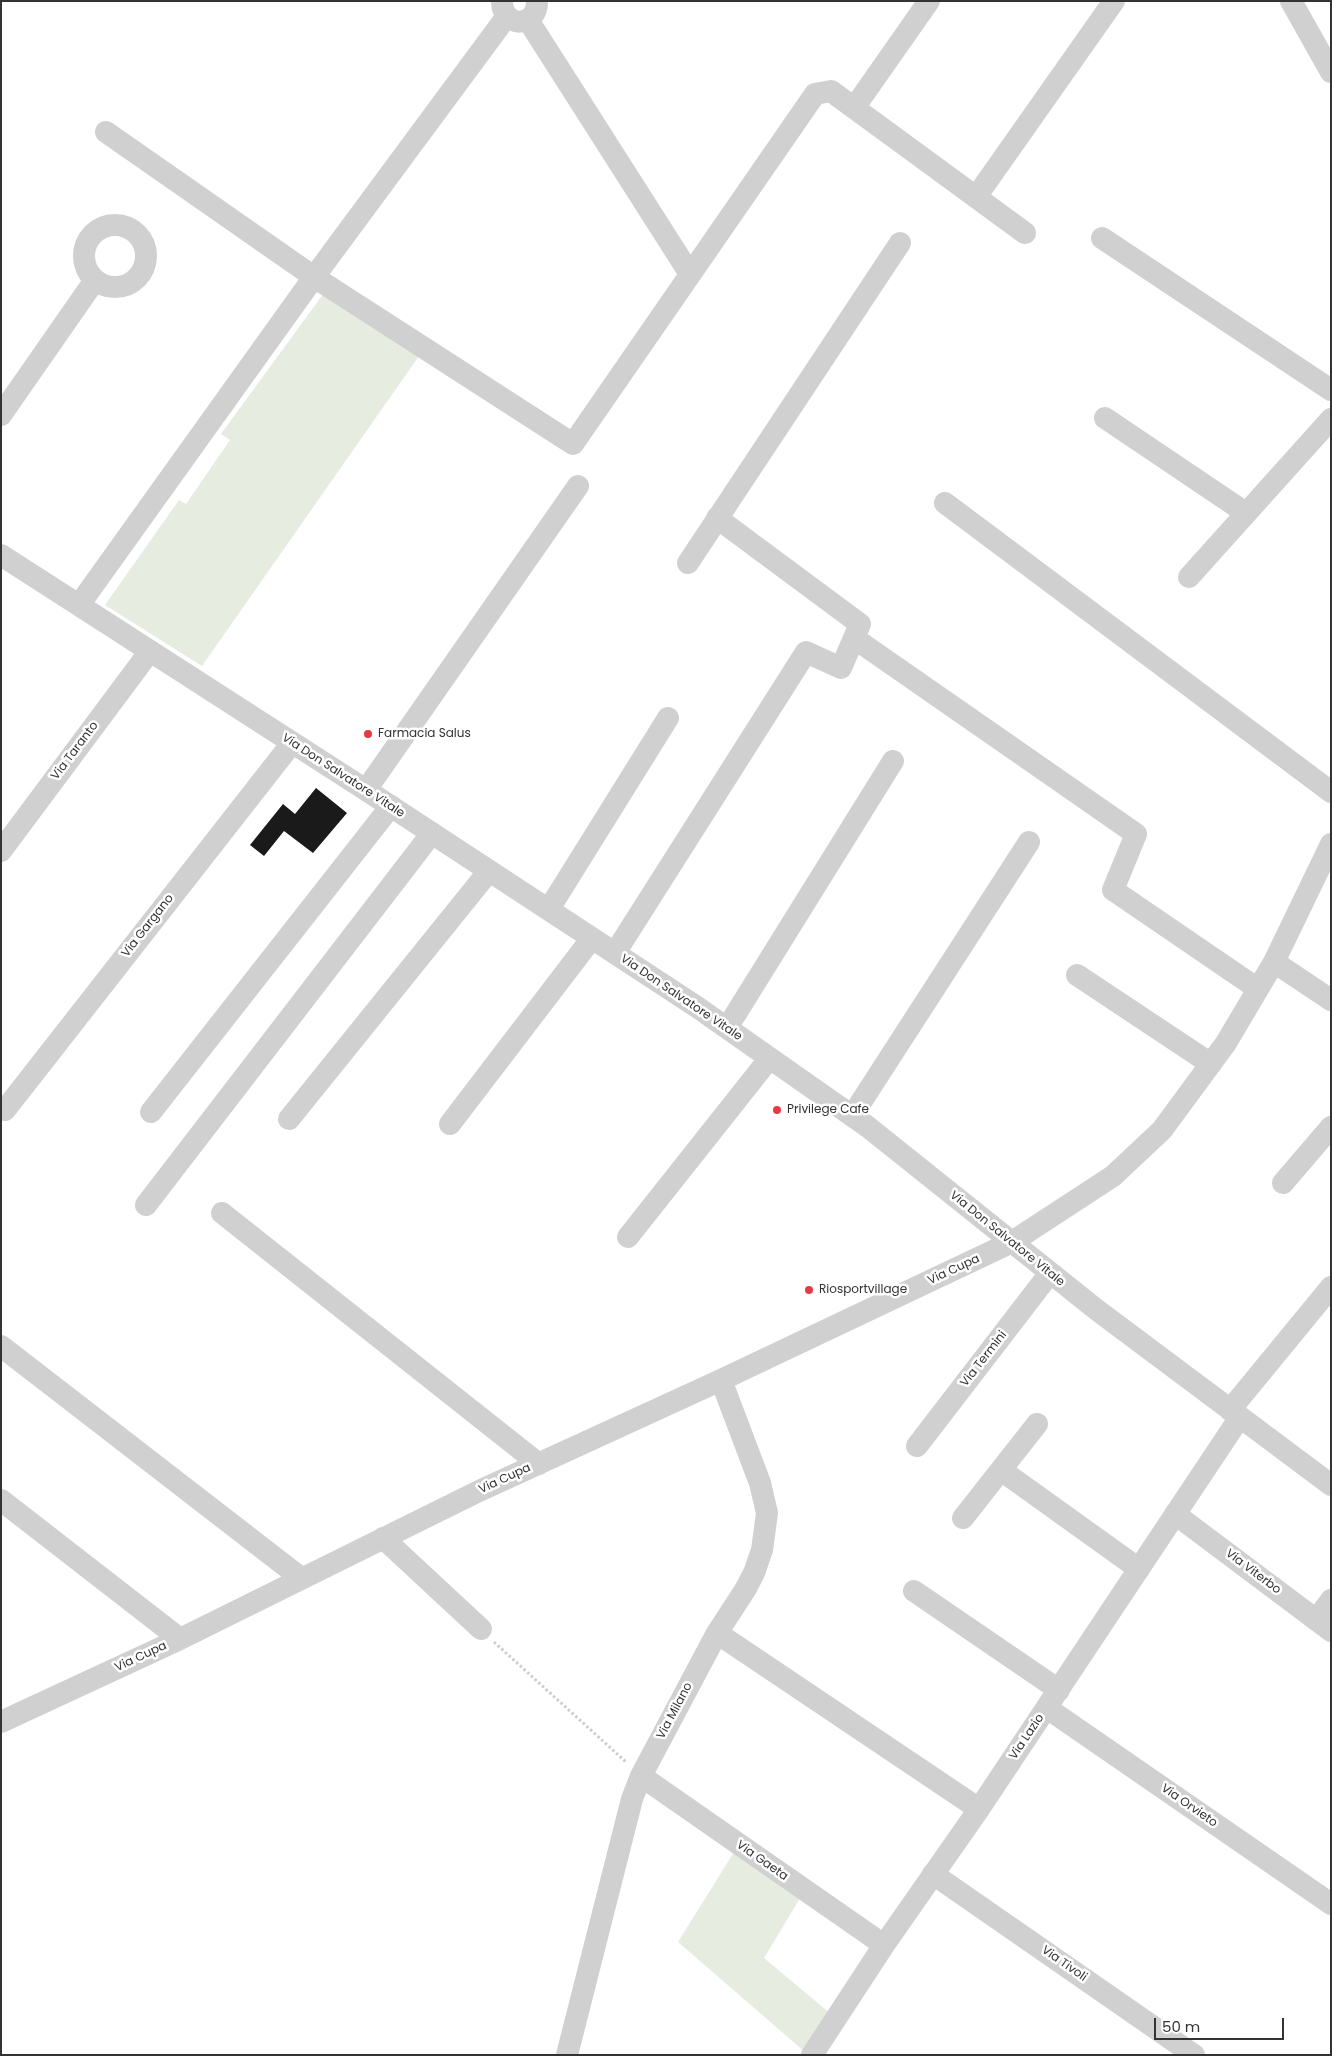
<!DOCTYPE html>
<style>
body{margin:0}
#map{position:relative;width:1332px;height:2056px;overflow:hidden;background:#fff;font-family:Poppins,sans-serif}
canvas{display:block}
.frame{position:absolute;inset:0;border:2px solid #333;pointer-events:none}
.scale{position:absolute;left:1154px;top:2018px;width:130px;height:22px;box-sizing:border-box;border:2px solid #333;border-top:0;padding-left:6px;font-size:15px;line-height:18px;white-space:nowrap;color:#333;-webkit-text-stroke:4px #fff;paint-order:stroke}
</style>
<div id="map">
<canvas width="1332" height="2056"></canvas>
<div class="frame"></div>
<div class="scale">50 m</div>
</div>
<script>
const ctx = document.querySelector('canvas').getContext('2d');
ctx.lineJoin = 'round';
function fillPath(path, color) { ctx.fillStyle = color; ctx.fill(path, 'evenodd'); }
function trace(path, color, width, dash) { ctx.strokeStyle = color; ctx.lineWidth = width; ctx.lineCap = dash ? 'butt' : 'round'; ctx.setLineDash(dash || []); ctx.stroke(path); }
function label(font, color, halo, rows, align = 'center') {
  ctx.font = font + ' Poppins,sans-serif'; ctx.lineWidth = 5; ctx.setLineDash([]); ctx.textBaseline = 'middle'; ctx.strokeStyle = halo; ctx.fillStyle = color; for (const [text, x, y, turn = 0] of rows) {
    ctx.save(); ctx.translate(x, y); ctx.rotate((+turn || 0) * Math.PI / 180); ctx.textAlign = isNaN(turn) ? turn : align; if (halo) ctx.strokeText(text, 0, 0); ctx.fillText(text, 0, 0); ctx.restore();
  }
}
fillPath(new Path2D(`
 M324,293L419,356L202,666L105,605L179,500L186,504L230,440L221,434Z
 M736,1849L802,1895L764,1958L831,2014L805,2052L678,1942Z`), '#e6ecdf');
fillPath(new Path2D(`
 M316,788L347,813L313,853L284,831L264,856L250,845L283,804L295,814Z`), '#1a1a1a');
trace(new Path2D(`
 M494,1642L626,1762`), '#cdcdcd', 3, [2.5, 2.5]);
trace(new Path2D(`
 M502,1C502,29 538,28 537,1
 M1291,1L1331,72
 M528,20L690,274
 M854,108L929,1
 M106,132L314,277L507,16
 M976,197L1114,1
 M84 256a31 31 0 1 1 62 0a31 31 0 1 1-62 0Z
 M1102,238L1331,390
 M1,415L95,280
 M1105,418L1246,513
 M945,503L1331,792
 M1,555L366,790L697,1007L868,1127L1097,1310L1331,1485
 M688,563L900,243
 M1189,577L1331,419
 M79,605L314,277L573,444L815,94L831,91L1025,233
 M854,638L1136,834L1113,890L1258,989
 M366,790L578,486
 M1,851L150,651
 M549,909L668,718
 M615,953L806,652L841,668L860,624L717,518
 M1274,962L1331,1000
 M1077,975L1211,1064
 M727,1028L893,761
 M5,1110L292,743
 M151,1112L391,806
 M852,1116L1029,842
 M289,1119L489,871
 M450,1124L592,938
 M1283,1183L1331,1127
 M146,1205L432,833
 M222,1213L539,1464
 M628,1237L769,1059
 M1,1346L301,1578
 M1230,1410L1331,1287
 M917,1446L1050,1273
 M1001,1470L1139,1569
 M1,1500L180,1639
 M1175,1514L1331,1631
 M963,1518L1037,1424
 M383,1538L481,1629
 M914,1591L1059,1690
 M1316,1620L1331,1600
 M717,1633L979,1809
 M1047,1708L1331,1904
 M1,1722L180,1639L479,1491L721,1380L1012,1242L1113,1176L1162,1130L1226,1043L1274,962L1331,844
 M641,1776L884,1945
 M933,1874L1194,2055
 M567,2055L632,1799L641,1776L717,1633L745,1590L754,1573L762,1550L767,1513L760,1483L721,1380
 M812,2055L884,1945L979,1809L1240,1417`), '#d0d0d0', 22);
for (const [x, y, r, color] of [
 [368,734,5,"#e63946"],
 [777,1110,5,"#e63946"],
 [809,1290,5,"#e63946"]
]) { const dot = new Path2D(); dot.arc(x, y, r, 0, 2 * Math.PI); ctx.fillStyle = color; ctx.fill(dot); trace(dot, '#fff', 2); }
label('12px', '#333', '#fff', [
 ["Farmacia Salus",378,734],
 ["Privilege Cafe",787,1110],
 ["Riosportvillage",819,1290]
], 'left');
label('12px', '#333', '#fff', [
 ["Via Taranto",75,751,-53],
 ["Via Don Salvatore Vitale",343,776,33],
 ["Via Gargano",148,926,-52],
 ["Via Don Salvatore Vitale",681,998,34],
 ["Via Don Salvatore Vitale",1007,1239,39],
 ["Via Cupa",954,1270,-25],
 ["Via Termini",984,1359,-52],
 ["Via Cupa",505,1479,-25],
 ["Via Viterbo",1253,1572,37],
 ["Via Cupa",141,1657,-25],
 ["Via Milano",675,1711,-62],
 ["Via Lazio",1027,1737,-56],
 ["Via Orvieto",1189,1806,35],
 ["Via Gaeta",762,1861,35],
 ["Via Tivoli",1064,1964,35]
]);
</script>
